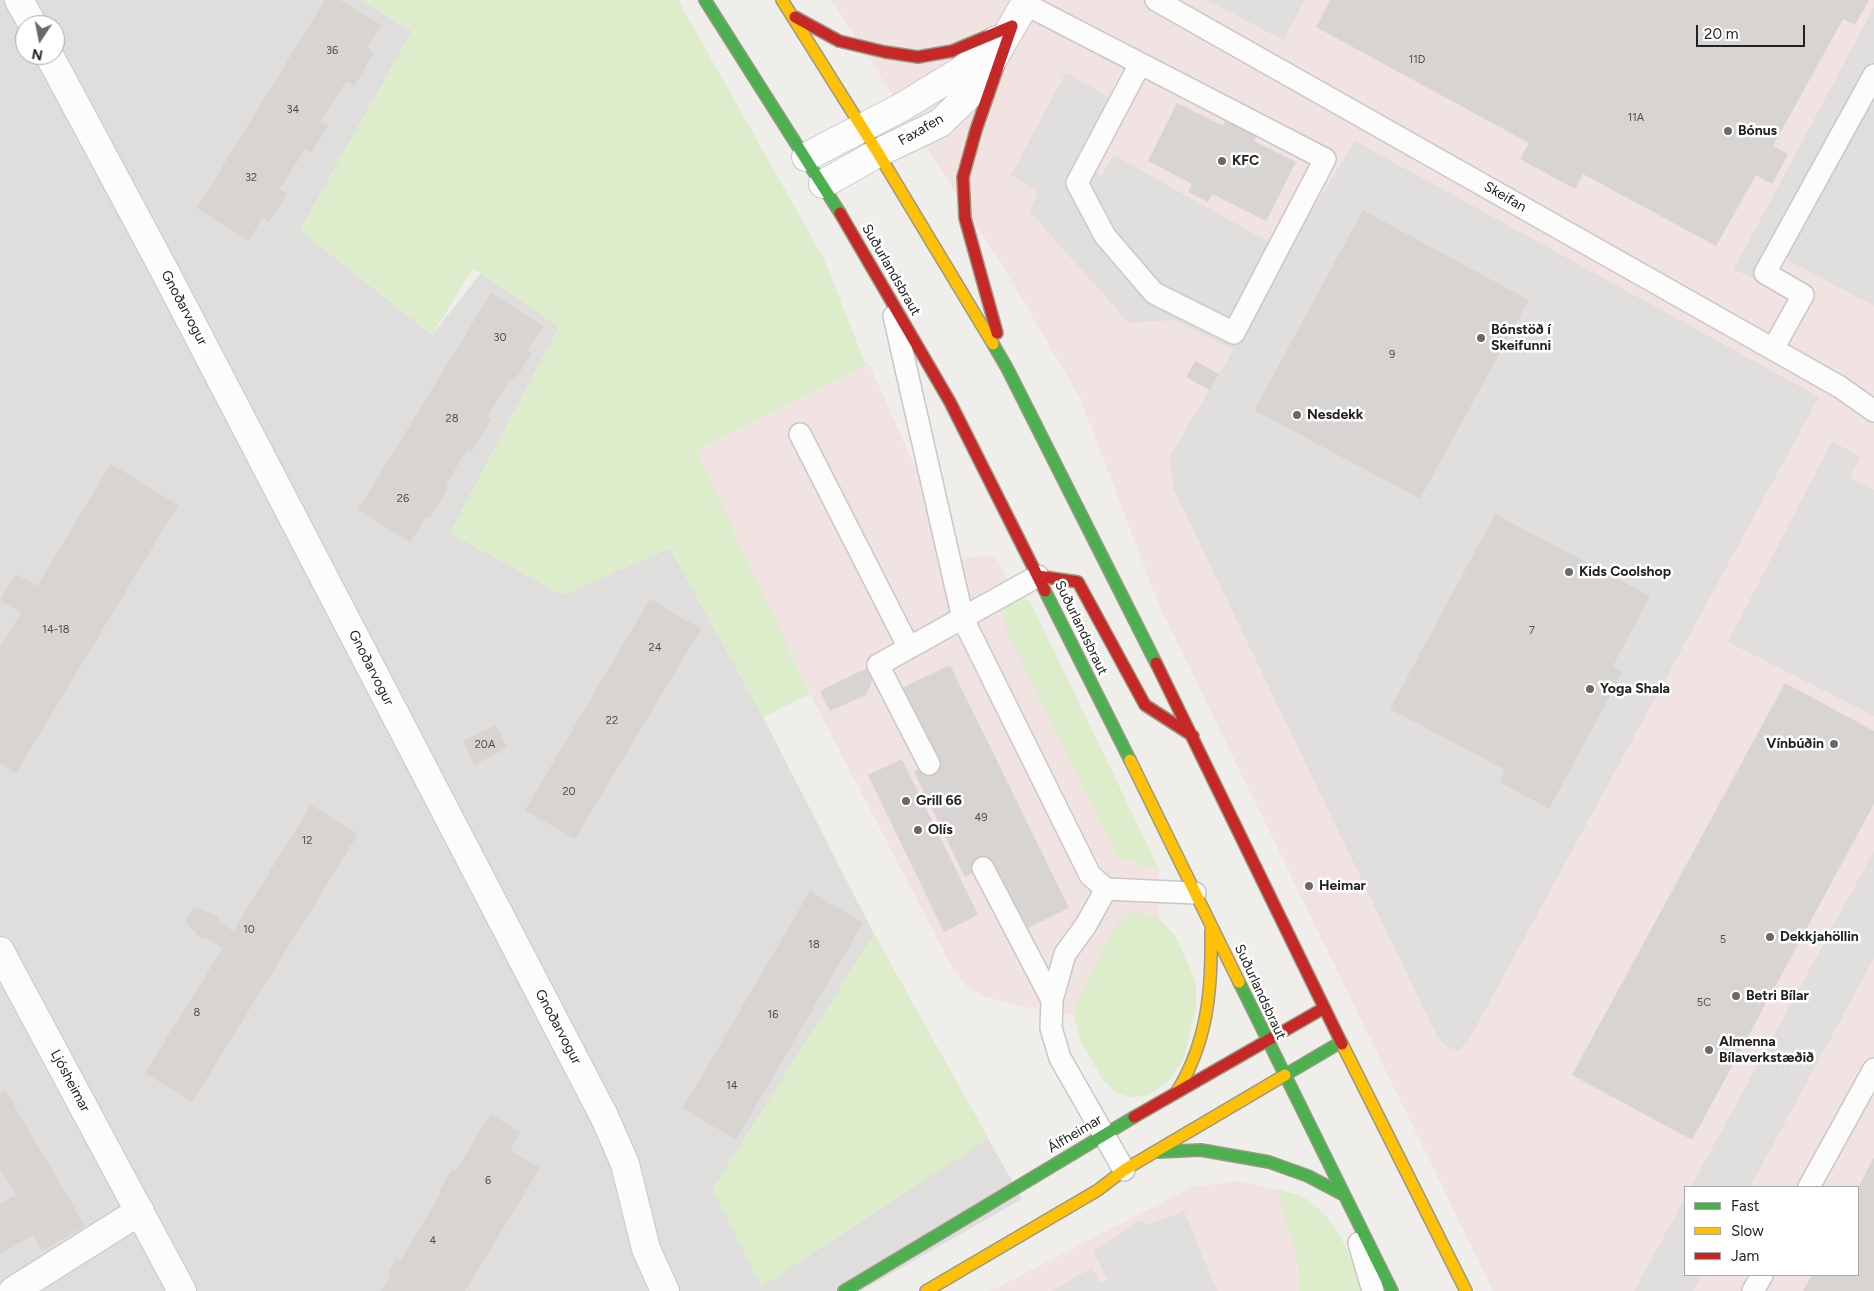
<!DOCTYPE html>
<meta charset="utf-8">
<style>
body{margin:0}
#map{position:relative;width:1874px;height:1291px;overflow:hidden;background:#f0eeeb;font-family:Figtree,sans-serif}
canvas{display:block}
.legend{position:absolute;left:1684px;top:1186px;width:175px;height:90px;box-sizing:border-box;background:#fff;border:1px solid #a7a7a7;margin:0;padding:6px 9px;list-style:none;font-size:15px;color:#222}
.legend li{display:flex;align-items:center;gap:10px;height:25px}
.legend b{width:25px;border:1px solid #a7a7a7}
.north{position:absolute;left:15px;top:15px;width:50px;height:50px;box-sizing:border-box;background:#fff;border:1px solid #a7a7a7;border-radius:50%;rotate:191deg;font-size:14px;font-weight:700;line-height:20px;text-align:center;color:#222}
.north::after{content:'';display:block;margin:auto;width:18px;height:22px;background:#6a6968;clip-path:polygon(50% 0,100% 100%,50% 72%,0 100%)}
.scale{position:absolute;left:1696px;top:25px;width:109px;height:22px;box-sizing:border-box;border:2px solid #222;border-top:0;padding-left:6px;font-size:15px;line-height:18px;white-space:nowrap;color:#222;-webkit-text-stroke:4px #fff;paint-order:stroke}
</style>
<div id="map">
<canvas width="1874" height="1291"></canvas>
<ul class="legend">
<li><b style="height:6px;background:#4caf50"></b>Fast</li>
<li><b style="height:6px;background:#ffc107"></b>Slow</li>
<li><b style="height:6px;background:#c62828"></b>Jam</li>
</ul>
<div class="north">N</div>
<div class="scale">20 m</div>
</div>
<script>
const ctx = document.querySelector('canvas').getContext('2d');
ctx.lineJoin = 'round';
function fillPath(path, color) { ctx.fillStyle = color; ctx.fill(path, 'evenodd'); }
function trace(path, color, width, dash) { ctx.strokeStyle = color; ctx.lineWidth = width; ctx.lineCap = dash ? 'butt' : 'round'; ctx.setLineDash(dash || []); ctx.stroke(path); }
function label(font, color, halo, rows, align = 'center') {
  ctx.font = font + ' Figtree,sans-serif'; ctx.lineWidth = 5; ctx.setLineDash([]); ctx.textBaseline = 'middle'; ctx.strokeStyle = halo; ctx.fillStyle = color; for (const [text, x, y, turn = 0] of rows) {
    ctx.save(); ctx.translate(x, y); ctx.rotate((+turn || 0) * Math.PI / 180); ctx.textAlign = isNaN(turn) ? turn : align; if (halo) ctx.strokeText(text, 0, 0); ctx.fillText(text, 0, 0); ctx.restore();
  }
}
fillPath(new Path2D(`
 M0,0H361L412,31L300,230L432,335L481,273L559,327L450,533L563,595L670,548L763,717L874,934L1022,1199L861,1291H0ZM25,25H55V55H25Z`), '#dfdedc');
fillPath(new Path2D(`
 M831,0H1874V1291H1493L1159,605L1080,398L1002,265ZM1685,1187H1858V1275H1685Z
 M869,364L923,484L938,559L989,556L996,557L1015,595L1095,809L1117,857L1141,865L1159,869V919L1143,912L1077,1003L1074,1016L1010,1004L984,996L967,987L954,971L810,694L696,451Z
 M1239,1181L1277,1189L1284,1220L1296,1250L1300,1291H990L1192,1187Z`), '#f1e3e1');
fillPath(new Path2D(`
 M361,0H678L824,259L865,363L869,364L696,451L810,694L763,717L670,548L563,595L450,533L559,327L473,268L432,335L300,230L412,31Z
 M1015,595L1030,601L1159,869L1141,865L1117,857L1004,624L1003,606Z
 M1143,912L1159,919L1176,937L1196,982V1008L1184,1058L1171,1079L1149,1095L1130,1097L1116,1093L1104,1081L1081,1043L1074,1016L1077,1003L1110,936L1120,920L1133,913Z
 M874,934L988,1139L761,1287L712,1189Z
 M1277,1189C1286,1192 1298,1194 1306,1199C1337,1219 1352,1257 1362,1291H1300L1296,1250L1284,1220Z`), '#ddeccb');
fillPath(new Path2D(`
 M124,0H209L242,21L152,169L74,21Z
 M1207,0H1305L1283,40Z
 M1874,7V306L1782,257L1766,286L1734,269Z
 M1066,72L1128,109L1094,171L1101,176L1114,155L1286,252L1355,141L1819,397L1472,1034L1459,1051L1447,1047L1437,1036L1174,490L1169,458L1233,350L1173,320L1129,323L1030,212L1037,192L1011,175ZM1363,210L1529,300L1420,499L1254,409ZM1495,514L1649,597L1613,666L1623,672L1549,809L1499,782L1505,770L1390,709Z
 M276,255L385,326L315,438L288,422L238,310Z
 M1832,441L1860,457L1850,478L1874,490V716L1728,642Z
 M465,565L585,630L491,792L475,766L509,749L496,723L462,740L403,620L450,597Z
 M47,746L200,848L87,1025L0,857V824Z
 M1874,851V958L1750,1187H1691Z
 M624,858L714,910L639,1062L564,941Z
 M236,1110L330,1168L269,1274L248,1268L193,1183Z
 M1685,1198V1275H1702L1693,1291H1634Z
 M1184,1211L1217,1291H1051L1092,1268L1100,1283L1108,1280L1093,1252L1141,1220L1147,1225Z`), '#e0dfde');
fillPath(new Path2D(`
 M325,0H340L381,25L367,48L374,53L354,86L346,81L321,121L328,126L311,153L305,149L280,189L287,194L269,222L263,217L248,241L197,208Z
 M1330,0H1869L1855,25L1843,19L1773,146L1788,154L1772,184L1756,175L1716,246L1583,174L1575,189L1520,159L1529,143L1316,27Z
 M1177,103L1223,126L1227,117L1258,133L1254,141L1296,162L1266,221L1212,194L1208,202L1188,192L1192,184L1148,161Z
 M1363,210L1529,300L1420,499L1254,410Z
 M491,293L543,326L528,350L532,353L514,381L510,379L487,417L491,420L472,451L468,448L445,486L448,488L429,519L426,517L410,542L358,510Z
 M1195,361L1219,374L1210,390L1186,377Z
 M111,464L178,505L16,773L0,763V647L21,613L0,600L16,574L37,586Z
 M1495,514L1650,596L1613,666L1623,672L1549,809L1499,782L1505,770L1390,709Z
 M650,599L701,629L575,839L525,810Z
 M873,665L876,672L866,695L830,711L820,691Z
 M950,665L1069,908L1024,930L991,864L965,877L914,772L938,760L902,688Z
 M1785,683L1874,731V804L1692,1140L1572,1075Z
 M496,725L507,748L474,765L463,741Z
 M902,759L978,915L944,932L868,775Z
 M311,805L358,834L192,1102L145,1073L223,948L207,938L202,939L185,922L194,907L219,916L218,921L233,931Z
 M810,891L863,923L736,1140L683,1108Z
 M5,1090L85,1226L42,1251L33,1235L0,1254V1204L16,1195L0,1169V1092Z
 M490,1114L520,1132L510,1150L540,1168L465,1291H381L391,1275L389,1273L397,1259L400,1261L441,1193L439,1191L452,1169L456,1171Z
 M1874,1157V1291H1803L1812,1275H1858V1188Z`), '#d7d4d2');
const lane = new Path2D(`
 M1156,0L1840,387L1874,411
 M1025,4L1325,159L1234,333L1154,293L1105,236L1077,183L1140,64
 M894,316L963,619L1090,875L1106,889L1195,893
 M1773,349L1803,295L1765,273L1874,75
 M800,434L909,648
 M929,764L878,665L1038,576
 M983,868L1052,1000
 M1106,889L1086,925L1065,954L1052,1000L1051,1028L1060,1058L1124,1170
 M1809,1187L1874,1069
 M1359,1243L1373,1291
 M1753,1291L1762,1275`);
const street = new Path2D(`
 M19,0L33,25
 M49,55L162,266L605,1118L625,1164L646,1249L665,1291
 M806,157L902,107L961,71L996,40
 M823,184L878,153L940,123L977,87L1027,0
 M0,951L182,1291
 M13,1291L140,1211`);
const fast = new Path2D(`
 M705,0L840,213
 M993,344L1007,368L1156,663
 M1045,591L1130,760
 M1239,982L1392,1291
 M1285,1075L1341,1042
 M1157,1152L1201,1150L1269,1162L1308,1176L1344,1195
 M844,1291L1134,1117`);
const slow = new Path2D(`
 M782,0L878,153L993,344
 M1130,760L1239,982
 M1342,1044L1466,1291
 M1176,1093C1208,1042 1212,989 1211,931
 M926,1291L1098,1190L1124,1170L1285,1075`);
const jam = new Path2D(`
 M795,17L839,41L885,52L918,57L952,51L1012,26
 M840,213L950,402L1045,591
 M997,333L965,218L963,177L976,130L1012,26
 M1038,576L1078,582L1145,705L1193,736
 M1156,663L1342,1044
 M1134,1117L1324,1008`);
trace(lane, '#c9c8c7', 24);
trace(street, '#c9c8c7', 30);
trace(fast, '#999a82', 14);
trace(slow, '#999a82', 14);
trace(jam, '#999a82', 14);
trace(lane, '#fdfcfc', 21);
trace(street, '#fdfcfc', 28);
trace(fast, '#4caf50', 11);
trace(slow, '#ffc107', 11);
trace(jam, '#c62828', 11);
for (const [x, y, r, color] of [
 [1728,131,5,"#6a6968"],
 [1222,161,5,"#6a6968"],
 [1481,338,5,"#6a6968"],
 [1297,415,5,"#6a6968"],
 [1569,572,5,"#6a6968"],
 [1590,689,5,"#6a6968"],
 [1834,744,5,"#6a6968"],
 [906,801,5,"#6a6968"],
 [918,830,5,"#6a6968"],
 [1309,886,5,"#6a6968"],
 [1770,937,5,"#6a6968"],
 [1736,996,5,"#6a6968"],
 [1709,1050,5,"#6a6968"]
]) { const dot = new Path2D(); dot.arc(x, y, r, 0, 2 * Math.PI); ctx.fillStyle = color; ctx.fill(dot); trace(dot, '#fff', 2); }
label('11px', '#4f4e4e', null, [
 ["36",332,51],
 ["11D",1417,60],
 ["34",293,110],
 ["11A",1636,118],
 ["32",251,178],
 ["30",500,338],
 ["9",1392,355],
 ["28",452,419],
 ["26",403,499],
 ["14-18",56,630],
 ["7",1532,631],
 ["24",655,648],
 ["22",612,721],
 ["20A",485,745],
 ["20",569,792],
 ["49",981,818],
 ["12",307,841],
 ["10",249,930],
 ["5",1723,940],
 ["18",814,945],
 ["5C",1704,1003],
 ["8",197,1013],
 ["16",773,1015],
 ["14",732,1086],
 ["6",488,1181],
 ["4",433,1241]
]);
label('14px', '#222', '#fff', [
 ["Faxafen",921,130,-30],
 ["Skeifan",1505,197,30],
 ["Suðurlandsbraut",891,270,60],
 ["Gnoðarvogur",184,308,62],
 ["Suðurlandsbraut",1081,628,64],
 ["Gnoðarvogur",371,668,63],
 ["Suðurlandsbraut",1260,992,65],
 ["Gnoðarvogur",558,1027,62],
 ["Ljósheimar",70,1081,62],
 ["Álfheimar",1075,1134,-31]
]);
label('bold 14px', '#222', '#fff', [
 ["Bónus",1738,131],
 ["KFC",1232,161],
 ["Bónstöð í",1491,330],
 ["Skeifunni",1491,346],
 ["Nesdekk",1307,415],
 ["Kids Coolshop",1579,572],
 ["Yoga Shala",1600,689],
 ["Vínbúðin",1824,744,"right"],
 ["Grill 66",916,801],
 ["Olís",928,830],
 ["Heimar",1319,886],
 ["Dekkjahöllin",1780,937],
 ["Betri Bílar",1746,996],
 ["Almenna",1719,1042],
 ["Bílaverkstæðið",1719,1058]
], 'left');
</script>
